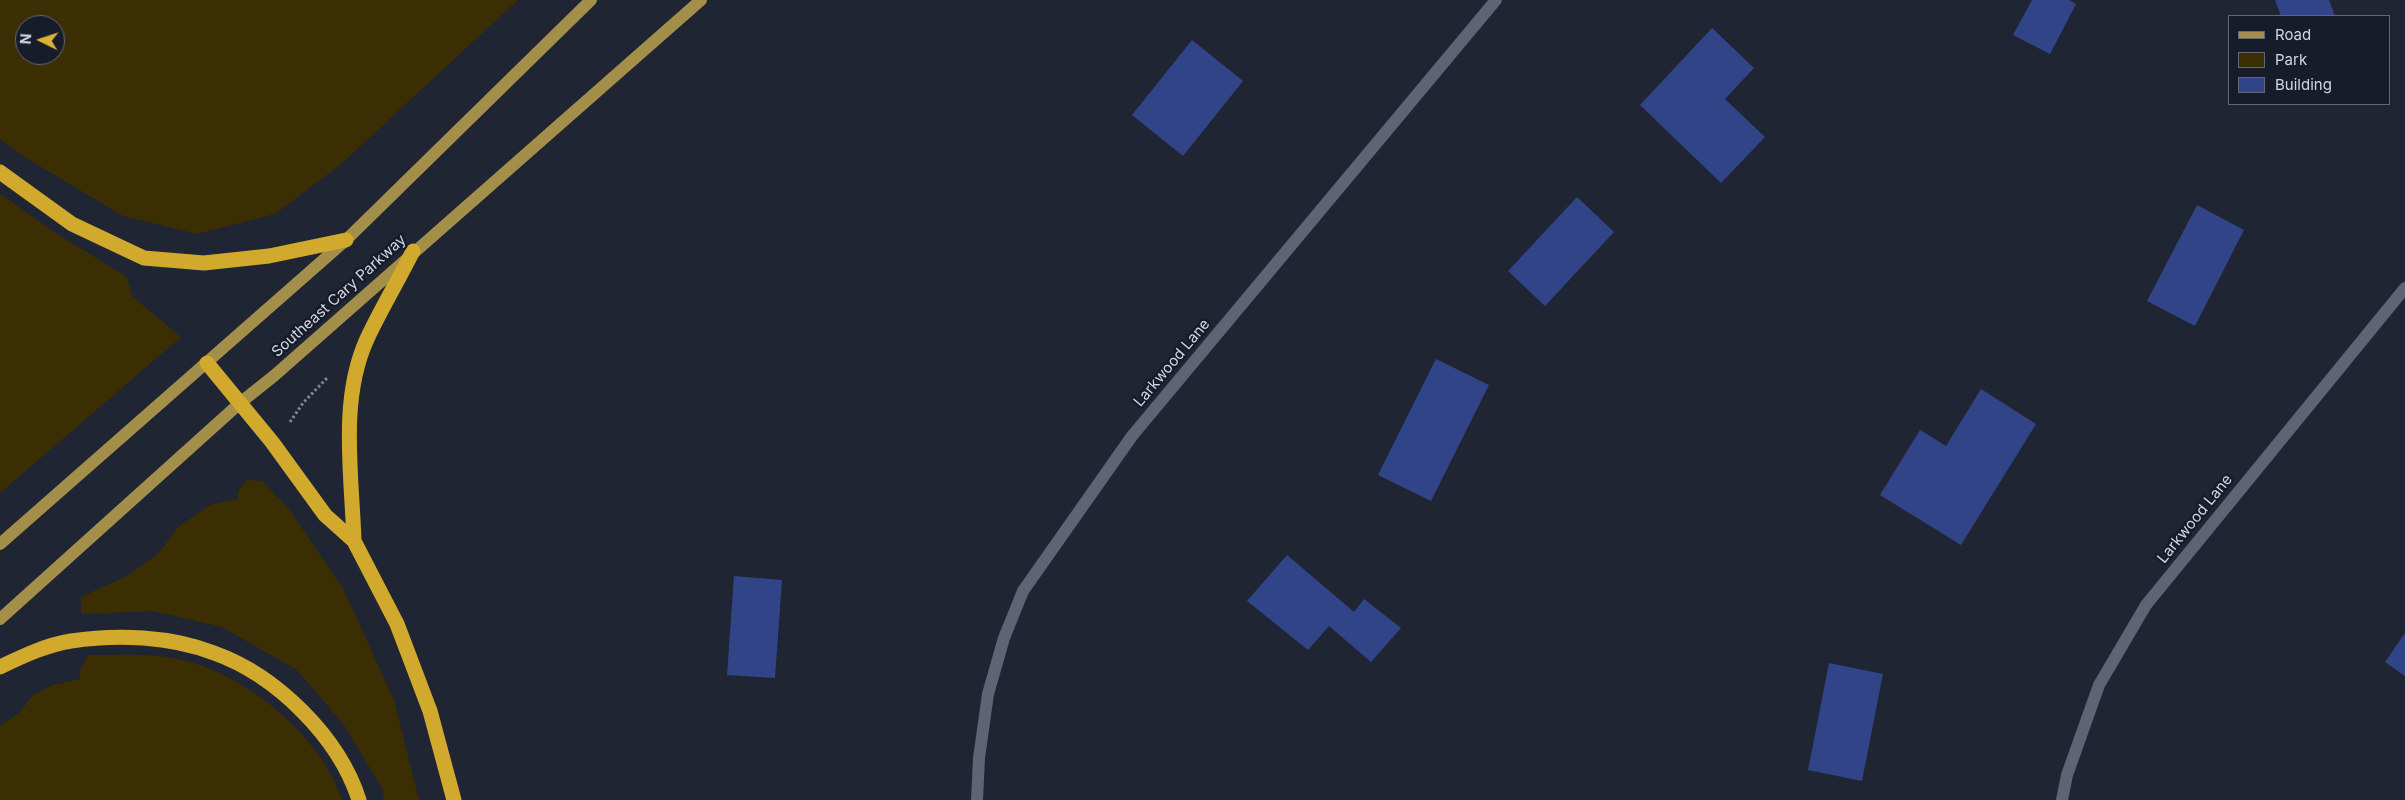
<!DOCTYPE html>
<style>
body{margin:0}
#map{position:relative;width:2405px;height:800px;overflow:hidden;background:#202534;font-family:Inter,sans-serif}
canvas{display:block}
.legend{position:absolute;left:2228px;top:15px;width:162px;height:90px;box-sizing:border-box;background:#171c2a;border:1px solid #626773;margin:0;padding:6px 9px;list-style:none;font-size:15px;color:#d3d7e1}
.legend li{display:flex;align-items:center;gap:10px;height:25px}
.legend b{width:25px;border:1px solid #626773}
.north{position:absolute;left:15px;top:15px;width:50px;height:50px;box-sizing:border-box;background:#171c2a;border:1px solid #626773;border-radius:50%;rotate:274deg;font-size:14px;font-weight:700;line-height:20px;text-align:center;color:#d3d7e1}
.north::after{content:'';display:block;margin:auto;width:18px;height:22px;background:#dbb333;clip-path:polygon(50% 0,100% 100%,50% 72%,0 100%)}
</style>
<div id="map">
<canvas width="2405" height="800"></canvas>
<ul class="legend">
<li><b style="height:6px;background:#a38e4a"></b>Road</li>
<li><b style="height:14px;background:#3c2e03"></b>Park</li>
<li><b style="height:14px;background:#324488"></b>Building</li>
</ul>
<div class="north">N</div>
</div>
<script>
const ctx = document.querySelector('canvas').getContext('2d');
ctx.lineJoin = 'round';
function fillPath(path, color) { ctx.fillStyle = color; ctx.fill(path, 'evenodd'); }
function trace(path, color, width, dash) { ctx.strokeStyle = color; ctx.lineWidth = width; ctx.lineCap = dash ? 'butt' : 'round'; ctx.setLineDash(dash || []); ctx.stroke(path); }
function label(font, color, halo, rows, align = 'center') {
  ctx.font = font + ' Inter,sans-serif'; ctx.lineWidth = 5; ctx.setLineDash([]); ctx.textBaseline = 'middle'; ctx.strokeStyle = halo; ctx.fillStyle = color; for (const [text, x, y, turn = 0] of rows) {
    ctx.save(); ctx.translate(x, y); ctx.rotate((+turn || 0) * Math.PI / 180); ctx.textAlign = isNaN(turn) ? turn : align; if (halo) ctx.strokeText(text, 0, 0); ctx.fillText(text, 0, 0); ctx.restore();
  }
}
fillPath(new Path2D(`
 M0,0H518L340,165L275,214L197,234L123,216L23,156L0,139ZM25,25H55V55H25Z
 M0,194L59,235L127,277L132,296L181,337L0,493Z
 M247,480L262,481L288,508L343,588L394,700L419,800H384L382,788L344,725L297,670L222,627L154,611L81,614V597L127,576L159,553L178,527L210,505L238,499V491Z
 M88,655C123,655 160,652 194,663C256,683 321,738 342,800H0V726L19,713L33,695L52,685L80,679V670Z`), '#3c2e03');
fillPath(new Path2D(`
 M2032,0H2069L2076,4L2050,54L2013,35Z
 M2275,0H2329L2335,16H2281Z
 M1712,28L1754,68L1725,99L1765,137L1721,183L1640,105Z
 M1192,40L1243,81L1183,156L1132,115Z
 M1577,197L1614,232L1545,306L1508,271Z
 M2197,205L2244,230L2195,326L2147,301Z
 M1436,359L1489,385L1431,501L1378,475Z
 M1981,389L2036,424L1961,545L1880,495L1920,430L1946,446Z
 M1287,555L1354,612L1364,599L1401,628L1371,662L1329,626L1308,650L1247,601Z
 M734,576L782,580L775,678L727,675Z
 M2405,633V676L2385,662Z
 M1829,663L1883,674L1862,781L1808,770Z`), '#324488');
trace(new Path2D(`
 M290,422L303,403L327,378`), '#828793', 3, [2.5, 2.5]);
trace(new Path2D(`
 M977,800L979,758L988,694L1004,638L1023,591L1132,436L1496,0
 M2062,800L2067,775L2099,685L2146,605L2405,288`), '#5e6476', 12);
trace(new Path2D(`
 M0,544L346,240L591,0
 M0,619L240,403L275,375L701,0`), '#a38e4a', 12);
trace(new Path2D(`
 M0,172L72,224L144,258L204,263L269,256L346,240
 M207,363L272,442L325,515L354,541L397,624L430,711L454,800
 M354,541C352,476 339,400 367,339C381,309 398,281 413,251
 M0,667C23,656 46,645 71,641C117,634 170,636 214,653C276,675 339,737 359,800`), '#d1aa2d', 15);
label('15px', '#d3d7e1', '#171c2a', [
 ["Southeast Cary Parkway",339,296,-42],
 ["Larkwood Lane",1172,363,-50],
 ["Larkwood Lane",2195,519,-51]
]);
</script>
